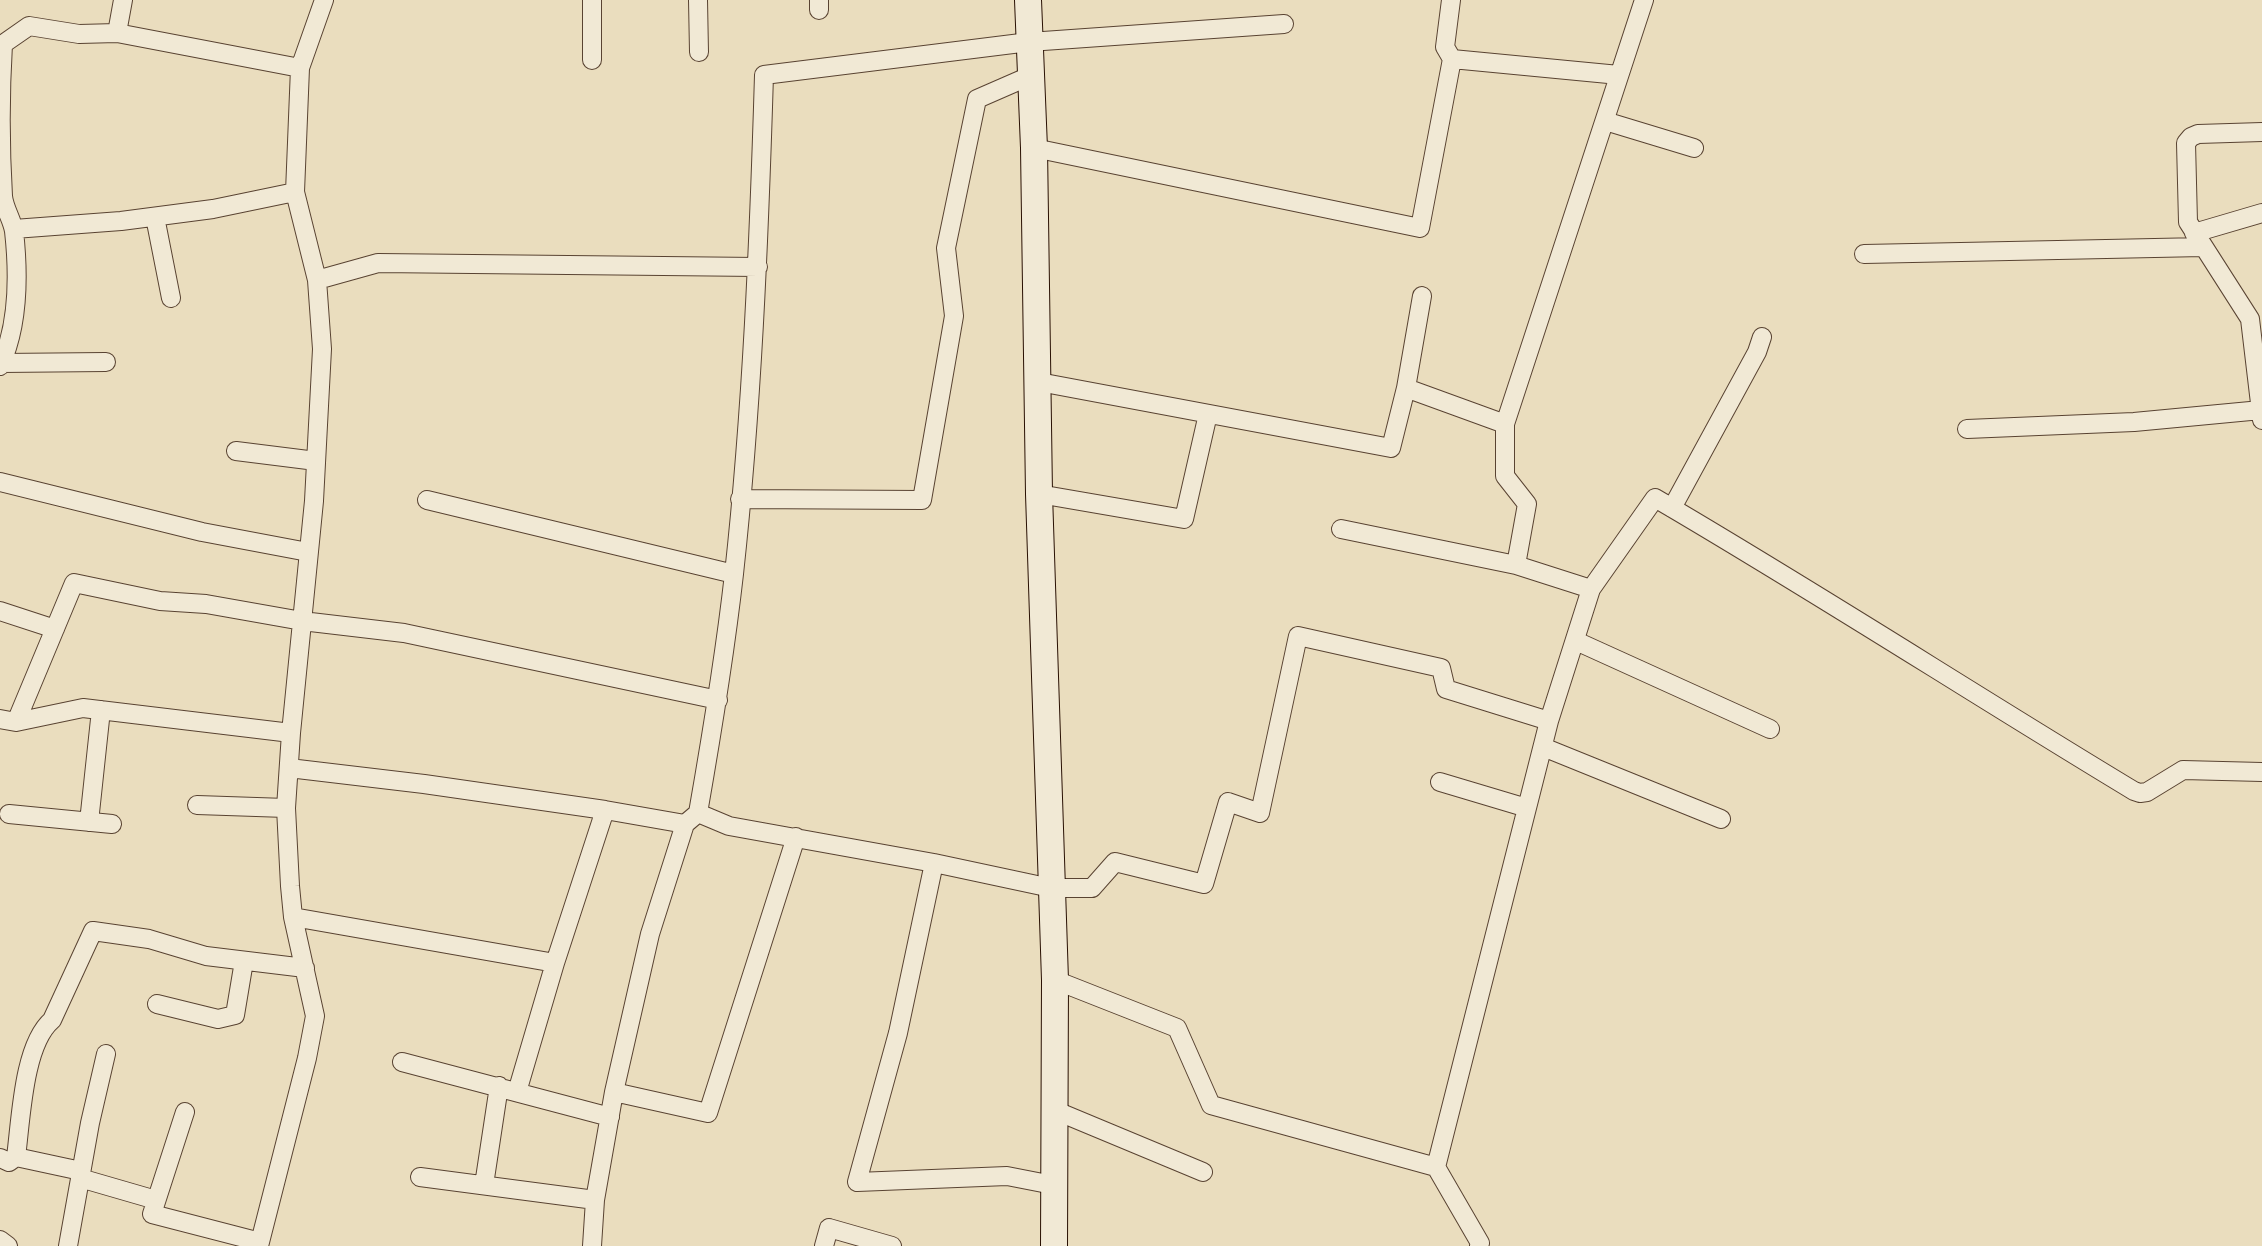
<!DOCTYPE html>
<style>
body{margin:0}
canvas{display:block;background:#eaddbe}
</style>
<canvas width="2262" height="1246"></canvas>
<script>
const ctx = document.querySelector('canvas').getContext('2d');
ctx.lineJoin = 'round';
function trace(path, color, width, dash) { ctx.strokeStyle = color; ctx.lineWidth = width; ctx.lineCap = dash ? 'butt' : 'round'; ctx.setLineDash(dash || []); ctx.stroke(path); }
const street = new Path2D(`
 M698,0L699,52
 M819,0V10
 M117,33L123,0
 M1452,59L1619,75
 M592,60V0
 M1605,121L1694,148
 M2262,132L2198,134L2191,137L2186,143L2188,222L2250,319L2262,420
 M1034,148L1420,228L1452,59L1445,47L1451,0
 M155,217L171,298
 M14,229L121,221L213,209L295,192
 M2194,233L2262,213
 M1864,254L2203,247
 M317,280L378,263L758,267
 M1,363L106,362
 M0,366C19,325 19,276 14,231C12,219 4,208 3,196C0,146 0,94 3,44L29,26L79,34L117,33L300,68
 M1039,382L1391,448L1406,388L1422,296
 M1406,388L1505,424V476L1527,504L1516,565
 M1505,424L1644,0
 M1967,429L2134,422L2261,410
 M236,451L316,461
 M0,482L202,532L308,552
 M1039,494L1184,519L1208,414
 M740,499L922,500L954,316L946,248L977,99L1032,75
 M427,500L734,574
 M1672,508L1757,352L1762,337
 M1341,529L1516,565L1591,589
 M0,611L55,629
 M1576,641L1770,729
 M0,719L16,722L83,708L291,733
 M16,722L74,583L160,601L206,604L302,621L404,633L718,700
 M1543,747L1721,819
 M289,768L424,784L605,810
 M1440,782L1527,808
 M197,805L286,808
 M698,813L729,826L934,863L1051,888H1092L1115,862L1204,884L1228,802L1260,813L1298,636L1441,668L1446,689L1549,721
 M9,814L112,824
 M89,822L101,710
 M934,863L898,1033L857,1182L1007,1176L1053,1185
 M293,917L555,963
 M1055,980L1177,1028L1211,1105L1436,1167L1480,1243L1479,1246
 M157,1004L218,1019L235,1015L244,961
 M402,1062L610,1117
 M517,1092L555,963L605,810L685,824
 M614,1092L708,1113L796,837
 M1054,1110L1203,1172
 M185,1112L152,1214L260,1242
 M16,1157C21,1120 23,1045 52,1020L93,931L149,939L206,956L305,968
 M0,1158L9,1162L16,1157L81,1171
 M1436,1167L1549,721L1591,589L1655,498C1816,592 1973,694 2134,791L2140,793L2147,792L2183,770L2262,772
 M420,1177L595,1200
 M80,1178L156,1200
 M484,1185L499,1086
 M0,1240L8,1246
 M68,1246L90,1123L106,1054
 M259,1246L307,1058L315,1016L293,917L290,886L286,808L291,733L314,501L322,349L317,280L295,192L300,68L324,0
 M592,1246L595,1200L614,1092L650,934L685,824L698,813C712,733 725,654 734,574C752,409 759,242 764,75L1029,42L1284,24
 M824,1246L829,1228L892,1246`);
const secondary = new Path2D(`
 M1028,0L1034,148L1039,494L1055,980L1054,1246`);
trace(street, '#594332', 20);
trace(secondary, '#291003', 28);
trace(street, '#f1e9d5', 18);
trace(secondary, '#f1e9d5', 26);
</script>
